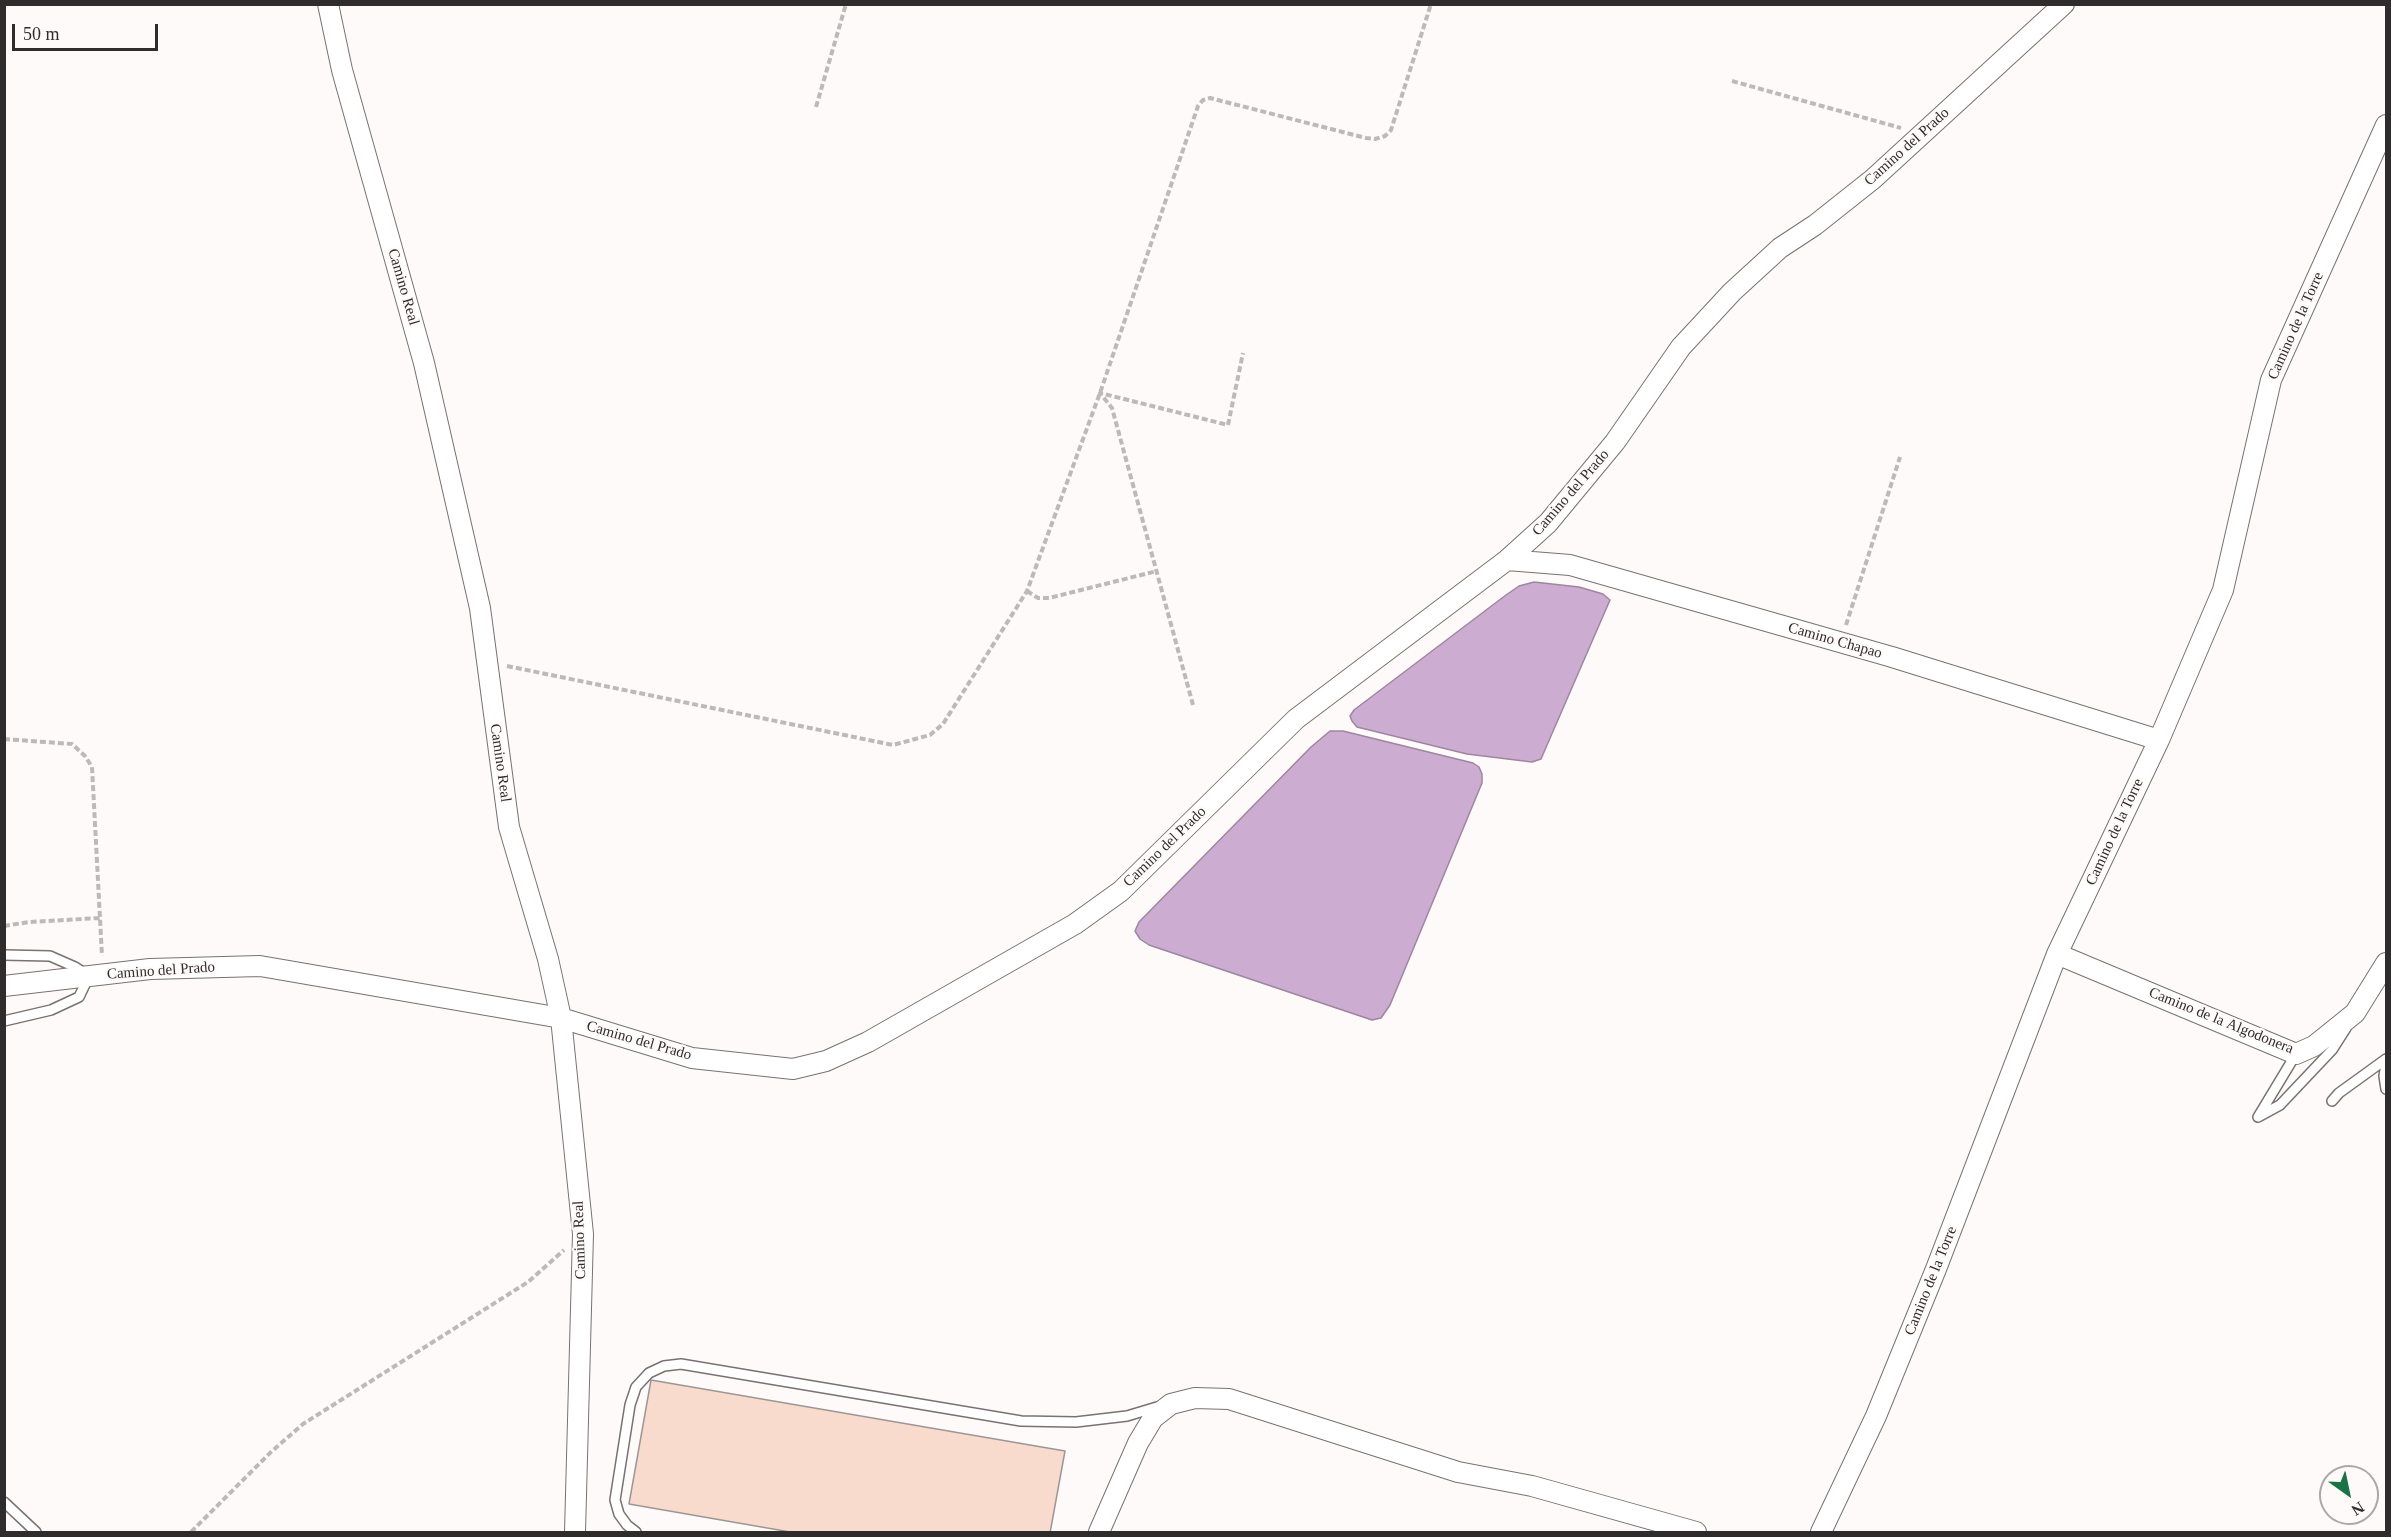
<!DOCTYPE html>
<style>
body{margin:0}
#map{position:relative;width:2391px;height:1537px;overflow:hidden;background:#fffafa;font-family:"Times New Roman",serif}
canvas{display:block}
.frame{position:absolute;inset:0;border:6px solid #2e2c2c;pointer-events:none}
.north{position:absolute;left:2319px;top:1465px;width:60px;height:60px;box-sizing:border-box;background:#fffafa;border:2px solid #aba8a8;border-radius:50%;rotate:147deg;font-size:16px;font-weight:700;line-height:24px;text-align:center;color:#2e2c2c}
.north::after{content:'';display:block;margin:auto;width:21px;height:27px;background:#1a7346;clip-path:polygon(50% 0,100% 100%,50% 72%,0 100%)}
.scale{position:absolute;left:12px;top:24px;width:146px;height:27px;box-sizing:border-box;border:3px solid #2e2c2c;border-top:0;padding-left:8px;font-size:18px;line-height:21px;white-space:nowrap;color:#2e2c2c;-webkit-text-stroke:4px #fffafa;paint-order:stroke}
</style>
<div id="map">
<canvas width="2391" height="1537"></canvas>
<div class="frame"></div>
<div class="north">N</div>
<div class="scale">50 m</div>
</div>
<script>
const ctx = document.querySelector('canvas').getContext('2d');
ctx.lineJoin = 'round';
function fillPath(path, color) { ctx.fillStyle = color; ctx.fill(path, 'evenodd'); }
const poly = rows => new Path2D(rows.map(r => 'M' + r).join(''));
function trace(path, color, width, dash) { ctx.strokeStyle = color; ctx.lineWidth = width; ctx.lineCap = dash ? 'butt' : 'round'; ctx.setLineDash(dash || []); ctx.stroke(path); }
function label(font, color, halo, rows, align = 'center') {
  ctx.font = font + ' "Times New Roman",serif'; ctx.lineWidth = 4.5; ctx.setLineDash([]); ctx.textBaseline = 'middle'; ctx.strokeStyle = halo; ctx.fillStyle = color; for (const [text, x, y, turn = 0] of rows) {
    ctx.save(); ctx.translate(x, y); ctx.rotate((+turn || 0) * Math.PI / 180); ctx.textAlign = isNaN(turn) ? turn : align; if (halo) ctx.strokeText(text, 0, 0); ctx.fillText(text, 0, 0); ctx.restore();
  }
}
const water = poly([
 [1534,582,1579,587,1603,594,1610,600,1541,759,1532,762,1467,754,1357,727,1352,721,1350,716,1354,710,1506,595,1519,586,1534,582],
 [1330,731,1343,731,1473,763,1479,767,1482,774,1482,783,1390,1005,1381,1018,1372,1020,1149,945,1140,939,1135,931,1139,922,1311,747,1330,731]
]);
const building = poly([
 [651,1380,1065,1451,1050,1533,796,1533,629,1504,651,1380]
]);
const path = poly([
 [1732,81,1901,128],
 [816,107,846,4],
 [1027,591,1038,598,1049,598,1157,571],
 [1846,625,1900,457],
 [507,666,893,745,930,735,943,724,1027,591,1100,393,1198,106,1203,100,1210,98,1366,138,1375,139,1385,136,1391,130,1431,4],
 [1193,705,1112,408,1100,393,1228,425,1243,353],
 [4,739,72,744,85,756,92,767,102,956],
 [4,926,29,922,100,918],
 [191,1532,271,1452,303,1424,528,1282,564,1250]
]);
const service = poly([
 [4,955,50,956,75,967,89,976,79,997,51,1010,4,1021],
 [2386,1064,2384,1076,2386,1089],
 [2332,1101,2339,1093,2386,1059],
 [2258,1117,2280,1105,2332,1050,2346,1028],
 [2258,1117,2296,1054],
 [4,1502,36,1532],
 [636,1532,627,1525,619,1514,615,1500,630,1405,636,1387,649,1373,664,1366,681,1364,1021,1421,1076,1422,1127,1416,1157,1407]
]);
const minor = poly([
 [328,4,342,70,424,363,480,608,509,827,548,959,561,1018,583,1234,575,1532],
 [1507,560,1570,565,1892,657,2159,740],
 [2057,954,2296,1054,2314,1046,2355,1013,2386,963],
 [4,986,150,969,260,966,561,1018,692,1058,793,1069,826,1061,868,1042,1075,924,1121,891,1296,719,1507,560,1548,523,1615,442,1681,347,1732,292,1780,248,1815,225,1873,179,2064,4],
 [1099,1532,1138,1443,1153,1418,1171,1404,1195,1398,1229,1399,1458,1472,1532,1486,1696,1532],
 [1821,1532,1876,1416,1936,1269,2057,954,2159,740,2223,590,2271,380,2386,125]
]);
const streetNames = [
 ["Camino del Prado",1907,147,-42],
 ["Camino Real",403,287,74],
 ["Camino de la Torre",2296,326,-66],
 ["Camino del Prado",1571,493,-49],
 ["Camino Chapao",1835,641,16],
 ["Camino Real",500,763,82],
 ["Camino de la Torre",2115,832,-65],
 ["Camino del Prado",1165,847,-44],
 ["Camino del Prado",161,971,-4],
 ["Camino de la Algodonera",2221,1021,22],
 ["Camino del Prado",639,1041,16],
 ["Camino Real",580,1240,-92],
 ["Camino de la Torre",1931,1281,-68]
];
fillPath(water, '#cdacd1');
trace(water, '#9d86a0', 1.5);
fillPath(building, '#f9dbce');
trace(building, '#9c9795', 1.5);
trace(service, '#787272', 12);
trace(minor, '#787272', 22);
trace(path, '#bdb9b9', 4, [6, 3]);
trace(service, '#fff', 9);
trace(minor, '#fff', 20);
label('15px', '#2e2c2c', '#fffafa', streetNames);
</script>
